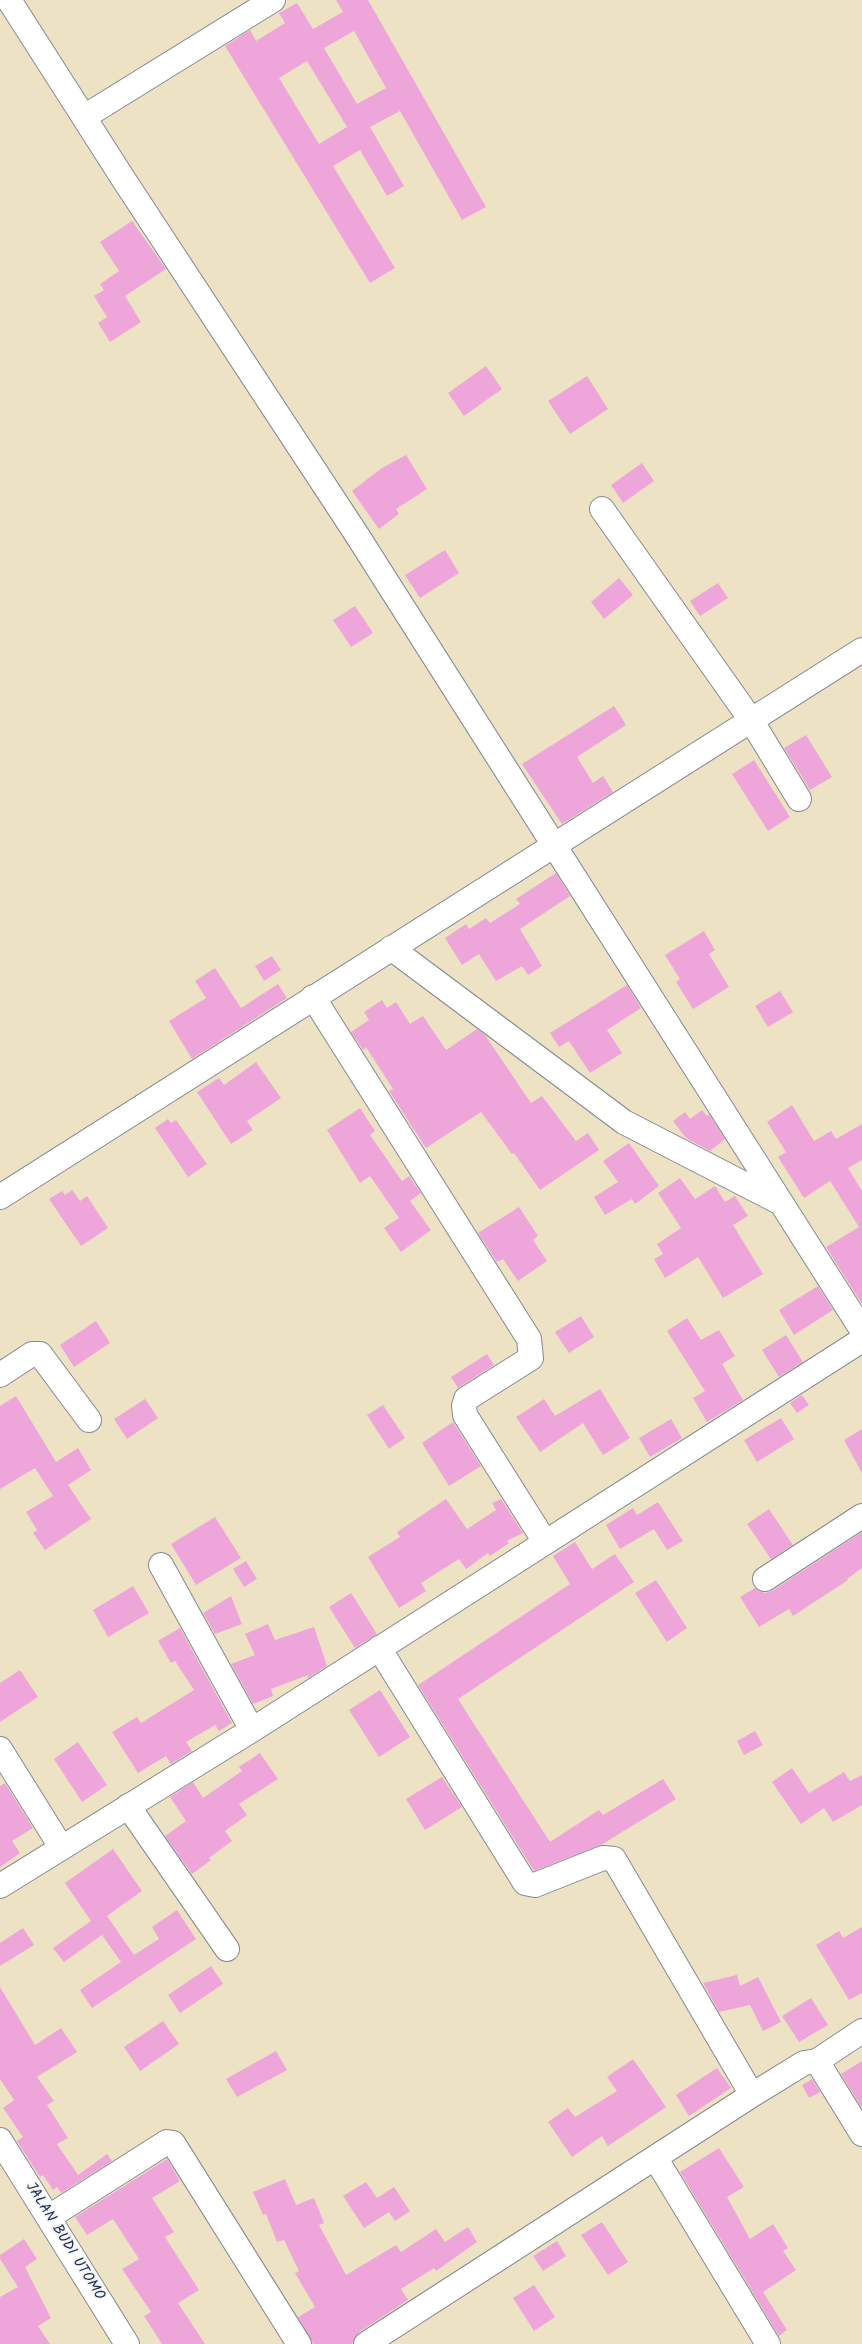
<!DOCTYPE html>
<style>
body{margin:0}
canvas{display:block;background:#eee2c5}
</style>
<canvas width="862" height="2344"></canvas>
<script>
const ctx = document.querySelector('canvas').getContext('2d');
ctx.lineJoin = 'round';
function fillPath(path, color) { ctx.fillStyle = color; ctx.fill(path, 'evenodd'); }
const poly = rows => new Path2D(rows.map(r => 'M' + r).join(''));
function trace(path, color, width, dash) { ctx.strokeStyle = color; ctx.lineWidth = width; ctx.lineCap = dash ? 'butt' : 'round'; ctx.setLineDash(dash || []); ctx.stroke(path); }
function label(font, color, halo, rows, align = 'center') {
  ctx.font = font + ' Kalam,sans-serif'; ctx.lineWidth = 4; ctx.setLineDash([]); ctx.textBaseline = 'middle'; ctx.strokeStyle = halo; ctx.fillStyle = color; for (const [text, x, y, turn = 0] of rows) {
    ctx.save(); ctx.translate(x, y); ctx.rotate((+turn || 0) * Math.PI / 180); ctx.textAlign = isNaN(turn) ? turn : align; if (halo) ctx.strokeText(text, 0, 0); ctx.fillText(text, 0, 0); ctx.restore();
  }
}
const building = poly([
 [336,0,368,0,486,207,462,220,400,111,370,127,404,186,387,196,360,150,333,166,395,268,370,283,225,46,250,30,256,41,285,23,279,13,297,3,313,29,343,12],
 [354,31,386,88,357,104,324,48],
 [307,61,347,127,319,144,279,78],
 [132,221,166,269,125,296,141,322,110,342,98,323,107,317,94,296,104,290,100,284,119,271,100,242],
 [486,366,502,389,464,416,448,393],
 [587,376,608,409,570,434,548,401],
 [406,455,427,489,396,509,399,514,379,529,352,491,382,468],
 [642,463,654,481,623,503,611,485],
 [445,550,459,573,420,598,405,575],
 [619,578,633,595,604,619,591,602],
 [718,583,728,598,700,616,690,601],
 [355,606,373,633,351,647,333,620],
 [614,706,626,725,577,757,593,783,603,776,613,792,562,824,522,764],
 [806,735,832,777,810,790,784,748],
 [754,760,790,817,768,831,732,774],
 [556,873,570,896,520,929,542,966,528,975,522,966,496,981,479,954,462,965,445,938,466,924,469,929,486,918,490,923,520,904,516,899],
 [704,931,715,950,709,954,729,987,693,1009,676,982,680,979,665,955],
 [272,956,281,970,264,981,255,966],
 [215,968,241,1008,278,984,287,998,192,1059,169,1021,206,998,195,981],
 [627,985,641,1008,607,1030,622,1053,590,1073,569,1041,559,1047,550,1033],
 [780,991,793,1012,768,1027,755,1006],
 [382,1000,387,1008,396,1002,410,1024,423,1016,446,1050,477,1029,485,1035,531,1103,542,1096,576,1141,588,1133,599,1150,540,1190,514,1153,512,1154,481,1112,426,1148,389,1091,393,1089,366,1047,363,1050,351,1032,369,1020,364,1012],
 [256,1062,281,1098,247,1121,253,1130,231,1144,197,1092,219,1078,224,1085],
 [792,1105,814,1141,831,1131,836,1139,862,1124,862,1160,848,1168,862,1191,862,1304,826,1247,859,1227,830,1181,804,1198,778,1157,786,1152,767,1122],
 [360,1108,375,1131,370,1135,402,1181,409,1176,421,1193,410,1201,431,1230,401,1252,384,1228,399,1218,370,1176,360,1183,327,1130],
 [702,1110,707,1116,709,1114,725,1139,710,1151,686,1138,673,1121,685,1112,690,1119],
 [168,1119,171,1123,176,1120,207,1164,188,1177,155,1128],
 [629,1143,659,1186,635,1204,632,1199,605,1215,594,1197,618,1182,603,1161],
 [680,1178,695,1199,715,1186,725,1202,735,1196,748,1216,733,1225,763,1274,723,1298,698,1257,665,1278,654,1259,663,1254,657,1244,681,1228,658,1193],
 [72,1190,80,1201,87,1196,108,1228,81,1246,49,1199,62,1191,65,1195],
 [519,1207,538,1236,533,1240,547,1261,518,1281,503,1259,497,1262,478,1233],
 [818,1286,833,1310,794,1335,779,1310],
 [581,1316,594,1337,569,1353,555,1332],
 [687,1318,701,1340,719,1330,735,1356,722,1364,743,1400,707,1422,693,1398,705,1391,667,1331],
 [96,1321,110,1343,74,1367,60,1345],
 [786,1335,803,1362,779,1377,762,1350],
 [487,1354,494,1365,458,1388,451,1377],
 [600,1389,630,1438,603,1455,583,1423,540,1452,516,1417,544,1399,555,1416],
 [802,1395,809,1405,797,1413,790,1403],
 [16,1396,56,1462,78,1448,91,1470,68,1485,91,1519,45,1550,33,1533,37,1530,26,1512,53,1496,35,1468,0,1489,0,1406],
 [145,1399,158,1418,127,1439,114,1419],
 [383,1405,405,1438,389,1449,367,1415],
 [781,1418,794,1439,757,1462,744,1440],
 [671,1419,682,1438,650,1457,639,1438],
 [453,1422,481,1466,449,1486,422,1443],
 [862,1429,862,1473,844,1440],
 [446,1499,467,1529,496,1510,492,1503,501,1499,523,1533,507,1541,509,1543,490,1556,488,1553,466,1569,459,1559,421,1583,426,1591,399,1608,368,1557,400,1537,397,1532],
 [658,1502,683,1541,667,1550,654,1529,620,1549,606,1525,633,1508,637,1515],
 [769,1509,793,1545,771,1559,747,1524],
 [215,1517,241,1558,196,1585,171,1544],
 [862,1532,862,1568,847,1579,848,1580,793,1616,789,1609,759,1627,740,1597,755,1588,765,1593,772,1591],
 [575,1542,592,1569,615,1554,634,1582,458,1699,550,1842,599,1810,603,1815,663,1779,676,1799,601,1845,534,1871,418,1685,570,1584,553,1556],
 [246,1561,257,1579,244,1587,233,1569],
 [656,1580,687,1628,667,1642,635,1593],
 [133,1586,149,1613,108,1637,93,1610],
 [351,1593,377,1634,355,1648,329,1607],
 [231,1596,242,1624,215,1634,203,1613],
 [268,1624,275,1640,314,1627,327,1666,308,1678,308,1675,271,1689,273,1696,253,1704,231,1664,255,1655,245,1634],
 [180,1628,232,1723,219,1731,215,1725,186,1742,192,1751,171,1764,166,1756,138,1773,112,1732,137,1717,141,1723,194,1690,175,1661,171,1663,158,1641],
 [20,1670,38,1697,0,1722,0,1683],
 [380,1690,410,1737,379,1757,349,1710],
 [755,1731,763,1745,744,1755,737,1741],
 [78,1742,107,1785,82,1802,54,1759],
 [260,1753,278,1779,239,1804,247,1815,225,1831,232,1841,209,1858,211,1860,192,1874,165,1836,186,1821,170,1797,193,1782,203,1798,242,1771,239,1767],
 [792,1768,809,1793,844,1772,850,1781,862,1775,862,1805,833,1822,824,1808,801,1824,772,1782],
 [442,1777,462,1807,425,1830,406,1799],
 [5,1783,33,1828,12,1841,20,1853,0,1867,0,1786],
 [113,1849,142,1891,107,1916,134,1955,159,1939,152,1927,177,1910,196,1939,92,2008,80,1990,121,1962,102,1935,64,1962,53,1948,91,1921,65,1883],
 [862,1927,862,1993,849,2000,816,1945,839,1931,843,1938],
 [23,1928,34,1945,0,1966,0,1943],
 [211,1966,223,1984,180,2013,168,1995],
 [737,1975,740,1986,758,1977,781,2022,763,2031,750,2005,719,2012,703,1983],
 [0,1987,35,2045,61,2028,77,2052,37,2077,54,2101,47,2105,68,2138,57,2144,78,2175,107,2154,112,2161,61,2193,57,2187,53,2190,43,2175,40,2177,17,2141,23,2137,3,2108,14,2100,0,2079],
 [811,1998,828,2025,799,2042,782,2016],
 [163,2021,179,2044,140,2071,124,2047],
 [276,2051,287,2070,237,2097,226,2079],
 [633,2059,666,2107,608,2146,602,2136,572,2157,548,2122,568,2108,575,2117,617,2091,607,2077],
 [862,2061,862,2108,841,2074],
 [717,2068,731,2088,689,2116,676,2095],
 [812,2079,820,2092,809,2098,802,2085],
 [719,2148,744,2187,727,2197,750,2239,773,2224,788,2248,783,2251,796,2270,763,2292,787,2330,779,2336,680,2172],
 [167,2159,180,2181,152,2198,174,2232,165,2237,199,2290,178,2303,205,2344,162,2344,144,2316,151,2312,122,2269,139,2259,113,2219,87,2235,75,2217],
 [285,2179,296,2205,314,2198,324,2223,319,2225,346,2275,396,2245,401,2252,436,2229,445,2242,468,2227,477,2242,436,2271,434,2268,401,2289,408,2300,359,2332,352,2344,313,2344,298,2317,315,2307,295,2273,299,2271,284,2240,277,2242,266,2214,263,2215,253,2192],
 [366,2182,377,2198,394,2187,410,2211,395,2221,389,2212,364,2228,343,2196],
 [602,2222,628,2262,608,2275,581,2235],
 [24,2239,37,2259,25,2267,51,2318,38,2326,50,2344,0,2344,0,2297,18,2287,0,2259,0,2255],
 [557,2241,566,2256,543,2271,533,2256],
 [534,2285,555,2317,534,2331,513,2298]
]);
const minor = poly([
 [9,0,124,180,357,535,862,1330],
 [84,117,273,0],
 [602,509,751,720,799,799],
 [391,948,624,1122,781,1203],
 [313,997,529,1339,531,1358,466,1399,464,1406,465,1415,545,1542],
 [0,1197,862,650],
 [0,1375,32,1354,40,1354,89,1420],
 [161,1565,252,1730],
 [765,1579,862,1516],
 [379,1648,525,1883,535,1885,603,1858,614,1859,752,2095],
 [0,1749,61,1847],
 [128,1806,227,1949],
 [0,1886,252,1730,862,1340],
 [817,2061,862,2134],
 [0,2140,127,2344],
 [656,2159,768,2344],
 [49,2217,167,2142,173,2143,299,2344],
 [366,2344,752,2095,804,2063,817,2061,862,2031]
]);
const streetNames = [
 ["JALAN BUDI UTOMO",64,2242,58]
];
fillPath(building, '#eea6da');
trace(minor, '#848892', 26);
trace(minor, '#fff', 24);
label('15px', '#1b2f5e', '#f6f6f2', streetNames);
</script>
